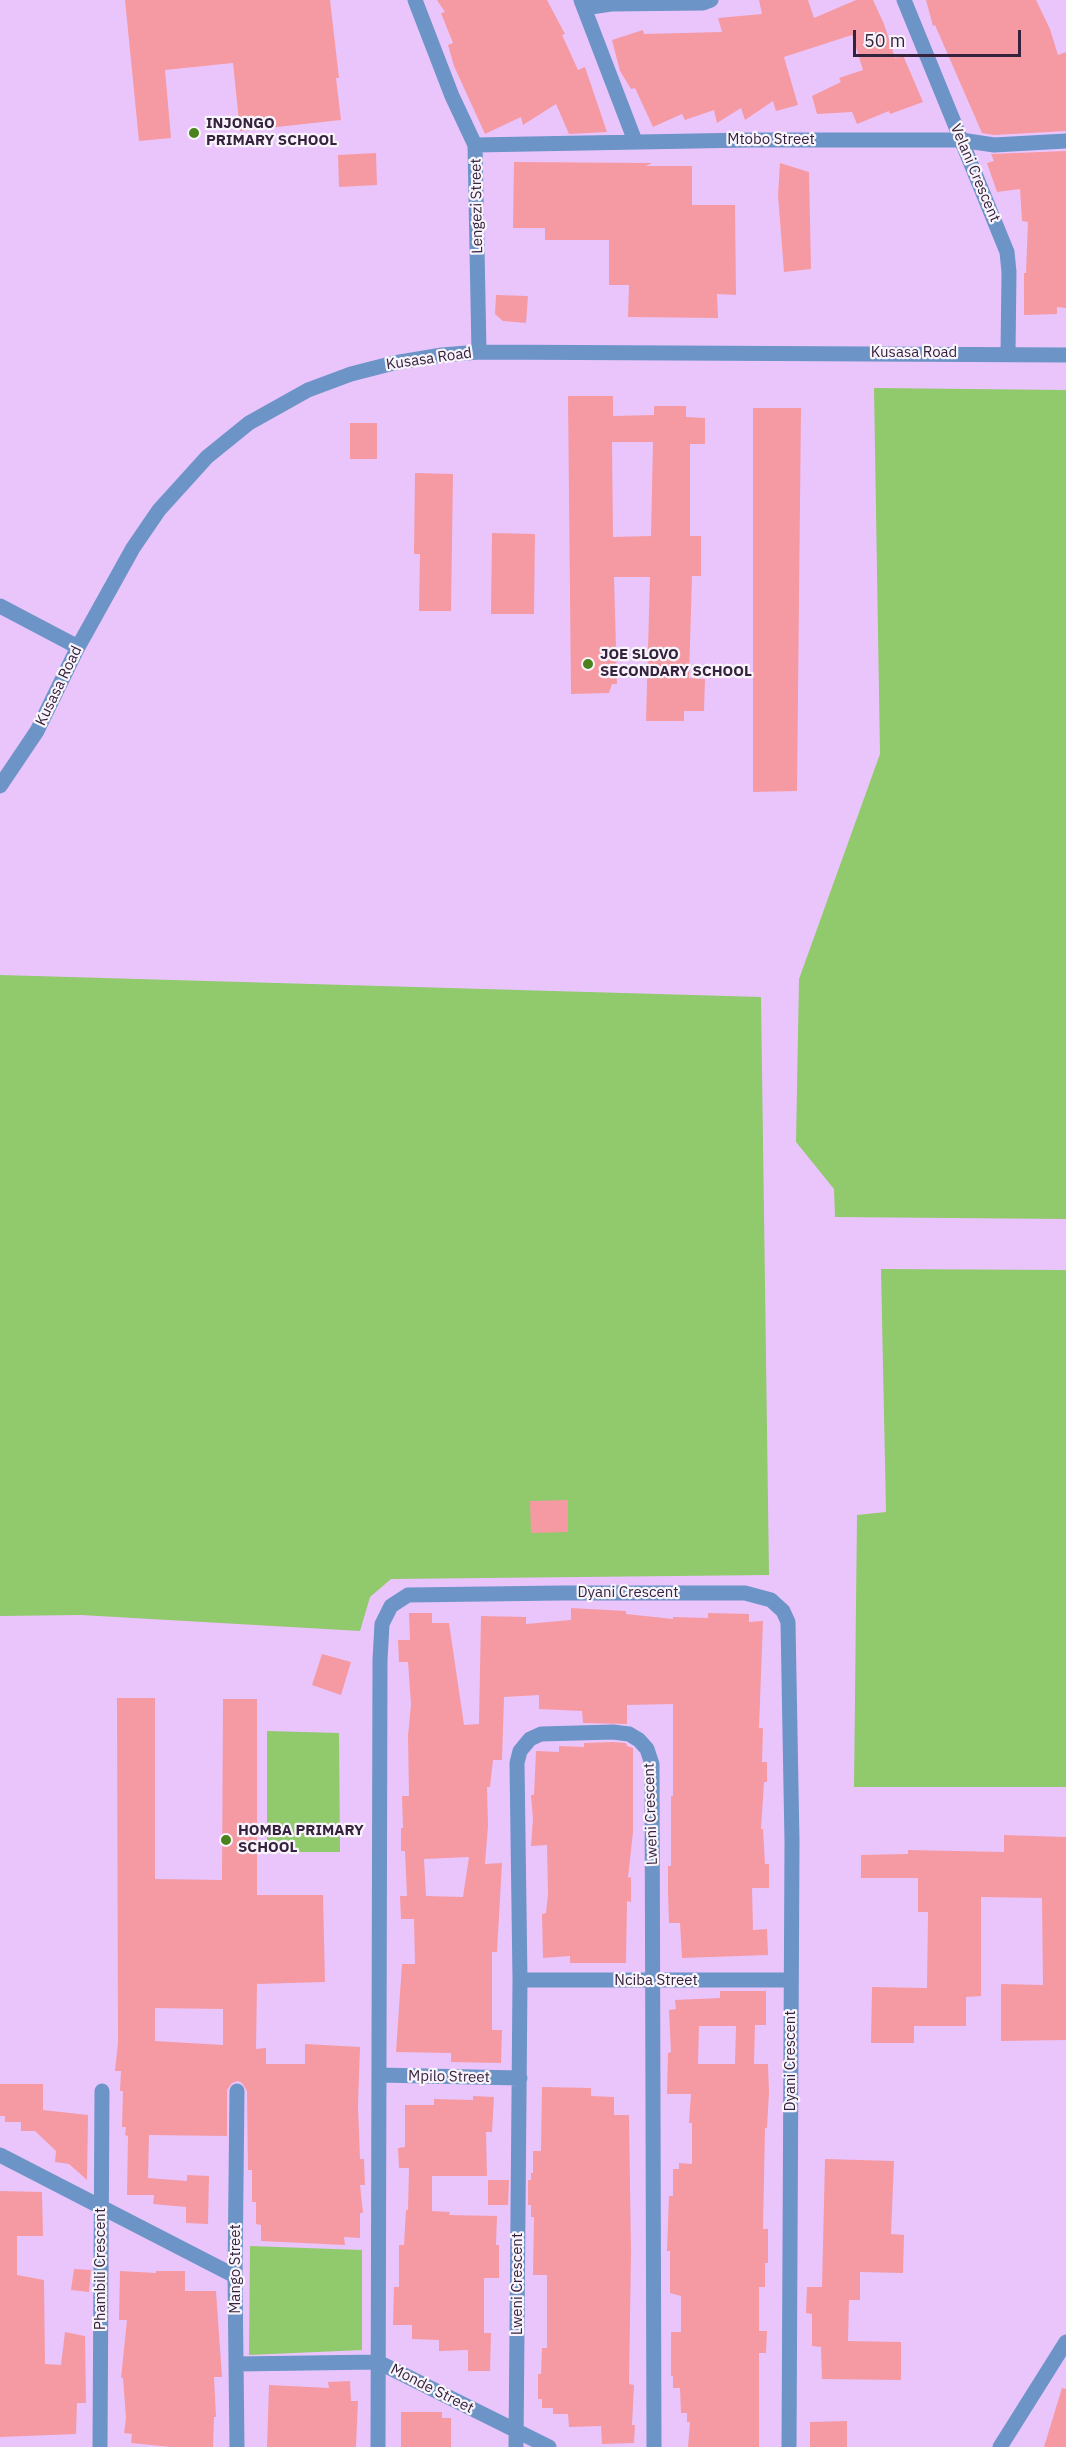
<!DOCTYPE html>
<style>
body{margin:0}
#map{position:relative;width:1066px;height:2447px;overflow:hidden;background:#eac5fc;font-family:"IBM Plex Sans",sans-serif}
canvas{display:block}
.scale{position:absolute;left:853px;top:30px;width:168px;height:27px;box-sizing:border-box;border:3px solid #35233d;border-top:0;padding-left:8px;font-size:18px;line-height:21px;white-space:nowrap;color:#35233d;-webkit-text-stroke:4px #f9f4fb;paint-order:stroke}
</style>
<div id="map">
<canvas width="1066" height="2447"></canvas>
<div class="scale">50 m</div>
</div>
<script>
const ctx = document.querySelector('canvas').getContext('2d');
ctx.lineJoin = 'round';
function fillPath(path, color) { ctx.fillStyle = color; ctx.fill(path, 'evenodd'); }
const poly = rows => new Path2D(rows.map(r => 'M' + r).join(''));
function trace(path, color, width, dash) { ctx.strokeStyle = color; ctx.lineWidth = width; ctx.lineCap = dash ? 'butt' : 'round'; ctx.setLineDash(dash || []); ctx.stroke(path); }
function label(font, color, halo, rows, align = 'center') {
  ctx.font = font + ' "IBM Plex Sans",sans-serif'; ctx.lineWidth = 4.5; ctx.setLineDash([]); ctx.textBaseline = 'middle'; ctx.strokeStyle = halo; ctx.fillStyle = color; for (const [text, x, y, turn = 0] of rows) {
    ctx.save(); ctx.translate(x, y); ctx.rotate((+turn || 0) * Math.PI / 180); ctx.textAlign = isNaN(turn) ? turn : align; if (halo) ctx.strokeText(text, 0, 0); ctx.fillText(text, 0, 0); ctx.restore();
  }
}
const green = poly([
 [874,388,1066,390,1066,1219,835,1217,834,1189,796,1142,799,979,880,754],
 [0,975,761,997,769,1575,391,1579,370,1597,360,1631,81,1615,0,1616],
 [881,1269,1066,1270,1066,1787,854,1787,857,1515,886,1512],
 [267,1731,339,1733,340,1852,267,1852],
 [250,2246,362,2250,362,2350,249,2355]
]);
const building = poly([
 [125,0,330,0,339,78,336,78,341,120,240,131,233,63,165,70,171,138,139,141],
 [437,0,547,0,565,34,562,35,578,70,585,67,607,132,569,134,556,104,523,125,521,117,485,134,454,66,448,45,453,43,441,13,445,12],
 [759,0,808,0,814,18,856,0,873,0,884,24,895,58,903,55,923,102,890,114,889,111,857,124,852,112,817,114,812,96,841,82,839,78,863,70,852,35,784,57,798,105,776,111,773,101,745,120,741,108,717,123,714,110,685,120,682,114,653,127,635,88,631,89,620,71,612,40,643,30,644,34,722,32,718,18,762,14],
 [926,0,1036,0,1050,29,1058,55,1066,52,1066,131,994,135,982,133,935,25,933,26],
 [1066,151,1066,308,1057,307,1057,314,1024,315,1024,273,1026,273,1028,222,1022,221,1020,189,997,192,987,163,994,161,991,154],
 [376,153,377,185,339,187,338,155],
 [514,162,652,163,646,166,692,166,692,205,735,205,736,295,717,294,718,318,628,317,629,285,609,285,609,240,545,240,545,228,513,228],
 [780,163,809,172,811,269,784,272,778,195],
 [496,295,528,296,526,323,503,321,495,314],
 [568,396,613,396,613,416,654,415,654,406,686,406,686,417,705,418,705,444,690,444,690,536,701,536,701,576,692,576,689,678,705,679,704,711,684,711,684,721,646,721,650,577,614,577,617,684,612,684,609,693,571,694],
 [612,442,653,442,651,536,613,537],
 [753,408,801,408,797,791,753,792],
 [350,423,377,423,377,459,350,459],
 [415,473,453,474,451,611,419,611,420,554,414,554],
 [492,533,535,534,534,614,491,614],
 [568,1500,568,1532,531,1533,530,1501],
 [571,1608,626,1611,626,1614,673,1619,673,1617,708,1618,708,1613,749,1614,749,1622,763,1621,759,1728,763,1728,762,1762,767,1762,767,1782,764,1782,761,1829,763,1829,765,1864,769,1864,769,1888,752,1888,753,1930,767,1929,768,1955,682,1958,680,1923,669,1923,668,1891,668,1866,671,1866,671,1796,673,1796,673,1704,627,1705,627,1724,583,1723,582,1711,539,1709,539,1695,504,1697,502,1760,493,1760,490,1787,487,1787,488,1826,485,1864,502,1863,497,1952,492,1952,492,2030,502,2030,501,2063,451,2062,451,2053,396,2052,402,1964,415,1964,414,1919,401,1919,400,1896,407,1896,405,1851,401,1851,401,1828,403,1828,402,1796,409,1796,408,1736,411,1704,408,1662,399,1662,398,1640,410,1640,409,1613,432,1613,432,1623,449,1623,464,1725,479,1724,481,1616,526,1617,526,1624,571,1620],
 [469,1857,463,1897,426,1896,424,1859],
 [322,1654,351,1662,341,1695,312,1685],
 [117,1698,155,1698,155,1879,222,1880,223,1699,257,1699,257,1895,323,1895,325,1982,257,1984,256,2049,266,2048,266,2064,305,2064,305,2044,360,2047,358,2106,360,2159,364,2159,365,2185,360,2185,363,2213,360,2213,360,2238,344,2237,345,2245,261,2241,261,2225,256,2224,256,2202,252,2202,252,2170,248,2170,247,2091,242,2083,238,2081,232,2083,227,2090,227,2136,149,2135,148,2178,187,2181,187,2175,209,2176,208,2224,186,2223,186,2207,153,2204,154,2195,127,2195,128,2136,125,2135,126,2127,122,2127,123,2091,120,2091,121,2071,115,2071,118,2043],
 [155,2008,223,2009,223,2045,155,2041],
 [613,1742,626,1743,627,1746,633,1748,633,1832,628,1878,631,1877,631,1902,627,1901,626,1963,570,1963,570,1956,543,1958,542,1914,546,1913,548,1894,547,1845,531,1846,533,1819,531,1795,534,1795,536,1751,559,1752,559,1746,584,1747,584,1743],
 [1004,1835,1066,1837,1066,2040,1001,2041,1001,1984,1043,1985,1042,1898,981,1897,981,1996,966,1997,966,2026,914,2026,914,2043,871,2043,872,1987,927,1988,928,1912,918,1912,918,1878,861,1878,861,1855,908,1854,908,1850,1004,1852],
 [720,1991,766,1991,766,2025,755,2025,754,2064,768,2064,769,2093,767,2128,765,2128,763,2229,768,2229,768,2263,765,2263,765,2287,759,2287,759,2331,767,2331,766,2353,759,2353,759,2447,688,2447,690,2422,687,2422,687,2413,681,2413,680,2388,673,2388,673,2376,671,2376,671,2332,681,2332,681,2296,670,2293,670,2251,667,2251,669,2196,673,2196,673,2169,679,2169,679,2163,692,2164,692,2123,689,2123,691,2094,667,2094,668,2053,671,2052,669,2010,676,2009,675,2000,720,1998],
 [699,2026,736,2026,735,2064,698,2064],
 [0,2084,43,2084,43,2110,88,2115,87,2180,69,2164,55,2162,56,2151,35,2131,21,2131,21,2122,5,2122,5,2116,0,2116],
 [542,2087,591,2088,591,2096,614,2097,614,2115,629,2115,631,2252,629,2384,634,2385,632,2425,635,2425,634,2443,602,2444,601,2426,569,2427,568,2414,553,2414,553,2408,542,2408,542,2399,538,2399,538,2374,541,2374,542,2348,547,2348,547,2275,533,2275,534,2217,531,2217,531,2205,528,2205,528,2180,531,2180,531,2173,533,2173,533,2151,541,2151],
 [473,2096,494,2097,492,2132,486,2132,487,2176,432,2176,432,2211,450,2212,449,2215,497,2216,496,2245,499,2245,499,2278,484,2278,484,2333,491,2333,490,2371,468,2371,468,2350,439,2351,439,2340,412,2339,412,2325,393,2325,394,2287,399,2287,399,2245,404,2245,406,2210,408,2210,409,2168,399,2168,398,2148,405,2147,405,2105,434,2105,434,2099,473,2100],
 [825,2159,894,2161,891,2234,904,2235,903,2273,860,2272,860,2300,849,2300,848,2341,901,2342,901,2380,822,2379,821,2347,812,2346,812,2314,806,2313,807,2287,822,2287],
 [488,2180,509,2180,508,2205,488,2205],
 [0,2191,42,2192,43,2236,17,2236,17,2275,44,2280,45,2364,61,2365,65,2332,85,2336,86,2403,77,2403,76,2434,0,2437],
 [74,2269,91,2270,89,2292,71,2290],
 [120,2271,156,2273,156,2271,185,2271,185,2291,216,2291,222,2377,214,2377,216,2417,214,2417,213,2447,171,2447,131,2443,132,2434,124,2433,126,2418,123,2378,121,2378,127,2320,119,2320],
 [350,2381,351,2401,358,2401,356,2447,267,2447,269,2385,329,2388,328,2382],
 [1062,2388,1066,2389,1066,2447,1044,2447],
 [401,2412,442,2412,442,2418,451,2418,451,2447,401,2447],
 [847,2421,847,2447,810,2447,810,2422]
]);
const minor = poly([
 [415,0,452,96,475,145,479,352],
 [581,0,635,141],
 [904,0,1007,252,1009,272,1008,354],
 [584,8,611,4,703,3,711,0],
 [475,145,749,140,961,140,994,145,1066,141],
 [0,606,78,647],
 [0,786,37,731,78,647,133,548,159,510,207,457,249,423,308,390,351,374,394,363,442,355,479,352,1066,355],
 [520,1980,791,1980],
 [379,2075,520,2078],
 [0,2155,235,2276],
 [237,2364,378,2362,549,2447],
 [100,2447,102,2091],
 [237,2447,235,2276,237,2091],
 [378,2447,380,1660,382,1624,391,1606,408,1595,561,1593,745,1593,771,1600,783,1611,788,1622,792,1842,789,2447],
 [516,2447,520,1980,517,1763,520,1751,530,1739,541,1734,613,1732,629,1734,639,1740,647,1749,652,1764,654,2447]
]);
const tertiary = poly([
 [1000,2447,1066,2342]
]);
const markers = [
 [194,133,6,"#4a821b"],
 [588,664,6,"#4a821b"],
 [226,1840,6,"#4a821b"]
];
const poiNames = [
 ["INJONGO",206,124],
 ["PRIMARY SCHOOL",206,141],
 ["JOE SLOVO",600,655],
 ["SECONDARY SCHOOL",600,672],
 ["HOMBA PRIMARY",238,1831],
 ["SCHOOL",238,1848]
];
const streetNames = [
 ["Mtobo Street",771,140],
 ["Velani Crescent",975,173,67],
 ["Lengezi Street",477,206,-91],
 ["Kusasa Road",914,353],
 ["Kusasa Road",429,359,-8],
 ["Kusasa Road",59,686,-64],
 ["Dyani Crescent",628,1593],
 ["Lweni Crescent",651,1814,-92],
 ["Nciba Street",656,1981],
 ["Dyani Crescent",791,2061,-90],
 ["Mpilo Street",449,2077,1],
 ["Phambili Crescent",101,2269,-90],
 ["Mango Street",236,2269,-90],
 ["Lweni Crescent",518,2284,-90],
 ["Monde Street",432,2389,27]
];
fillPath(green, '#91c96d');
fillPath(building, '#f59aa2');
trace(minor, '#6c94c7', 15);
trace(tertiary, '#6c94c7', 15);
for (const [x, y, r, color] of markers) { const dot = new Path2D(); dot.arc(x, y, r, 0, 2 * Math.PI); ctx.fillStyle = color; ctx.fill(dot); trace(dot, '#f9f4fb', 2); }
label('bold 15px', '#35233d', '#f9f4fb', poiNames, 'left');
label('15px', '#35233d', '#f9f4fb', streetNames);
</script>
